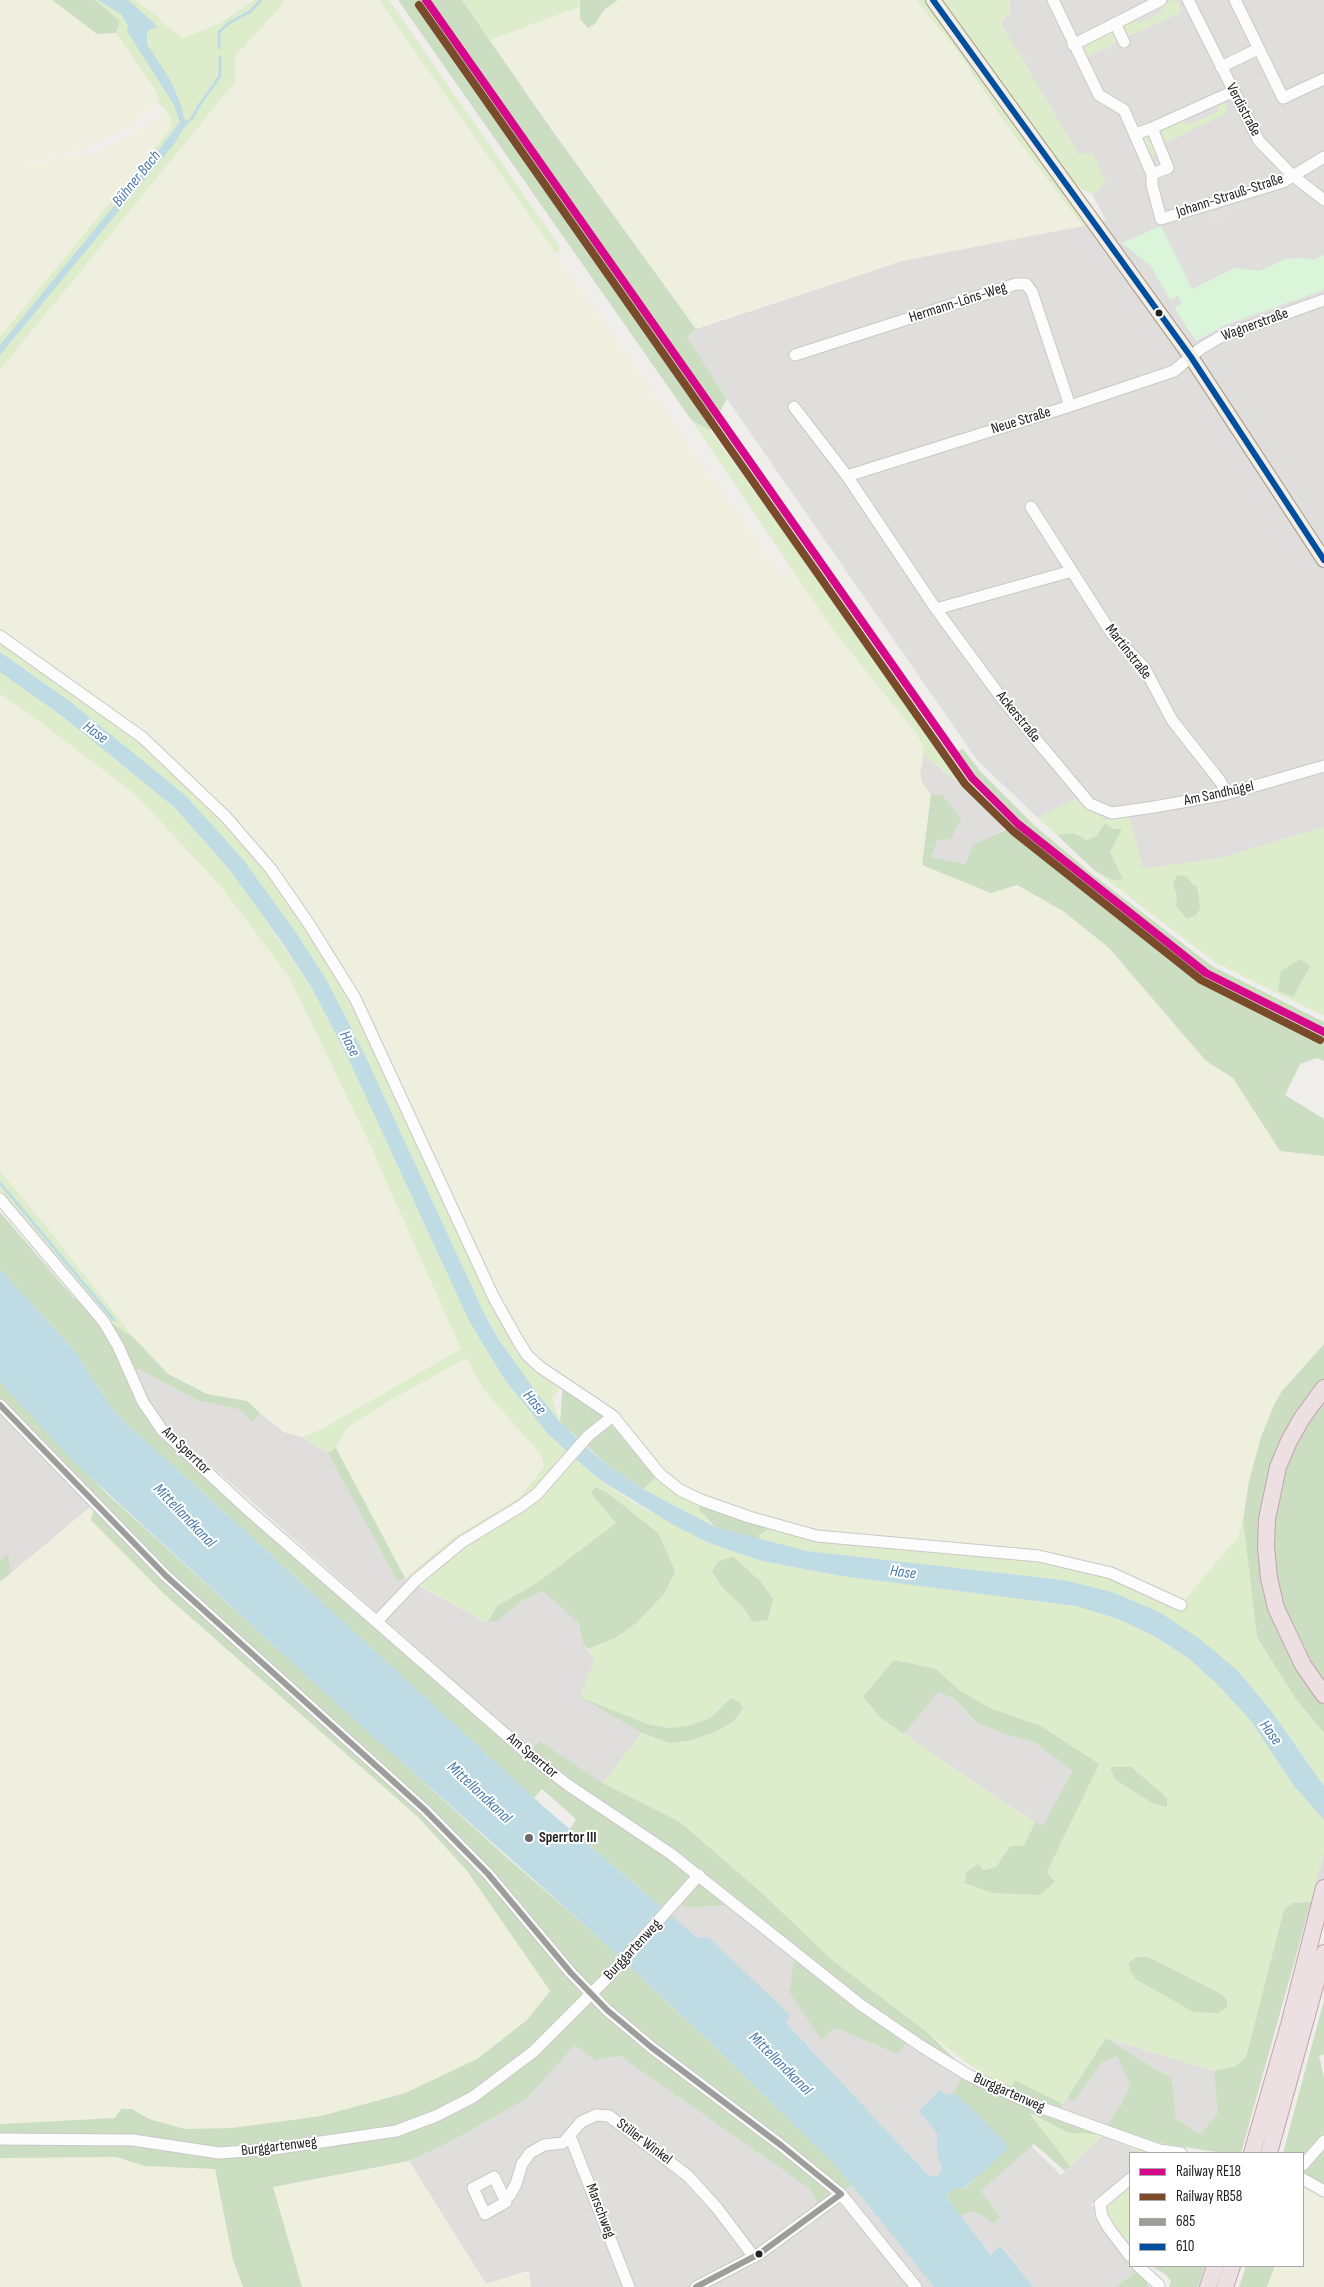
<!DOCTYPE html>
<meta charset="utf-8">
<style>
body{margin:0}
#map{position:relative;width:1324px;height:2287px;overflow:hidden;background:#f0eeeb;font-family:"Sofia Sans Condensed",sans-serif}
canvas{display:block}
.legend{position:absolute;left:1129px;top:2152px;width:175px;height:115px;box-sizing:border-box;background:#fff;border:1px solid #a7a7a7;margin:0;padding:6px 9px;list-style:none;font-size:15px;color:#222}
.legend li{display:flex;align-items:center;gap:10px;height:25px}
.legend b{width:25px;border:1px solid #a7a7a7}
</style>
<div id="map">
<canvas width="1324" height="2287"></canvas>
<ul class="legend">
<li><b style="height:6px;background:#d7098b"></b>Railway RE18</li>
<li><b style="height:6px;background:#7a4b2a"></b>Railway RB58</li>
<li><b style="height:6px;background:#9d9d9c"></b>685</li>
<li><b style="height:6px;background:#004f9f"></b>610</li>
</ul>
</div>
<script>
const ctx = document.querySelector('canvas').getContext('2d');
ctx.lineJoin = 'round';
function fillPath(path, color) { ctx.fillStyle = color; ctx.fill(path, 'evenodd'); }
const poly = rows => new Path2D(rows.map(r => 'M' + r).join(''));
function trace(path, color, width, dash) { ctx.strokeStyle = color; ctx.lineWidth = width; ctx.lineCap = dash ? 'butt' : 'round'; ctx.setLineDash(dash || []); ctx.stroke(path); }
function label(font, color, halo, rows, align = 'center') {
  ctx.font = font + ' "Sofia Sans Condensed",sans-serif'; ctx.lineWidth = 4; ctx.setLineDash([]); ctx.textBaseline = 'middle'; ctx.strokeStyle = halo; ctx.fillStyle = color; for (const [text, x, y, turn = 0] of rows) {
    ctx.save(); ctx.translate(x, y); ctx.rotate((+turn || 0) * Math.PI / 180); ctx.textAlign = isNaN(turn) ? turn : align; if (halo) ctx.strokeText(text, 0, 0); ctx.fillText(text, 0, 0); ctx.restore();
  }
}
const residential = poly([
 [1009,0,1324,0,1324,827,1221,858,1143,869,1129,815,1105,820,1075,799,1038,818,977,760,727,399,687,337,696,329,902,261,1106,220,1092,194,1099,190,1000,22,1011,12],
 [923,755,995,811,1004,829,986,841,973,845,965,864,931,857,938,840,942,796,931,794,923,785,919,773],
 [139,1369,199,1401,239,1409,253,1421,260,1413,284,1432,302,1437,328,1453,397,1581,405,1578,487,1623,498,1621,522,1601,543,1591,579,1624,583,1645,595,1659,581,1697,642,1733,603,1783,540,1741,529,1748,169,1428,147,1402,133,1370],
 [0,1405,95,1503,11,1573,8,1555,0,1560],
 [937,1692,953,1699,976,1722,1002,1733,1035,1743,1072,1771,1043,1827,1000,1800,904,1734],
 [674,1900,687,1908,728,1905,794,1959,789,1992,821,2040,835,2028,898,2054,907,2042,962,2077,953,2093,948,2095,937,2133,937,2155,942,2168,938,2176,929,2176,785,2022,790,2015,665,1910],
 [1106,2038,1214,2071,1219,2113,1200,2134,1176,2119,1172,2078,1157,2070],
 [575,2044,595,2059,620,2056,810,2189,820,2209,852,2185,935,2287,531,2287,528,2271,486,2284,409,2161,450,2142,526,2099],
 [1117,2055,1130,2085,1121,2104,1106,2126,1058,2112,1067,2098,1074,2100,1101,2063],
 [1103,2135,1142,2153,1130,2153,1130,2175,1091,2205,1098,2210,1130,2256,1130,2266,1138,2266,1140,2269,1116,2287,1033,2287,1002,2246,992,2255,960,2216,970,2211,982,2215,994,2224,1000,2217,981,2191,1031,2146,1061,2175]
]);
const farmland = poly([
 [0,0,52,0,97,34,116,33,156,91,158,102,131,126,78,150,22,166,80,153,81,158,97,153,130,136,165,111,171,117,171,128,0,337],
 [135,0,254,0,219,24,183,38,160,21,159,17],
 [285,0,379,0,783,578,792,570,834,631,916,733,923,746,923,760,920,773,923,785,931,794,922,865,991,893,1016,885,1063,911,1109,948,1206,1061,1233,1078,1280,1151,1324,1156,1324,1344,1282,1391,1274,1405,1261,1437,1249,1481,1243,1520,1238,1537,1181,1605,817,1536,680,1490,527,1355,380,1051,387,1046,312,922,0,633,0,370,235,82,235,56,278,10],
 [618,0,916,0,956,49,1002,119,1083,226,902,261,696,329,490,40,579,7,580,19,595,24,603,10],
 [0,694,35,718,136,795,222,888,289,978,366,1136,461,1349,320,1430,302,1437,284,1432,247,1401,207,1394,168,1374,134,1338,0,1171],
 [466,1358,484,1390,542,1456,544,1467,519,1498,454,1537,405,1578,336,1448,348,1427,390,1400],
 [95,1503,164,1594,419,1818,468,1872,511,1934,550,1991,527,2020,477,2059,405,2093,321,2116,232,2128,186,2129,149,2119,132,2109,115,2118,0,2124,0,1583],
 [116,2157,145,2166,215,2169,233,2260,243,2287,0,2287,0,2158],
 [409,2161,486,2284,529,2271,531,2287,302,2287,273,2187],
 [1304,2184,1324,2196,1324,2287,1267,2287,1275,2266,1303,2266]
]);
const grass = poly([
 [95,0,135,0,159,17,160,21,183,38,219,24,254,0,285,0,278,10,235,56,235,82,0,370,0,337,171,128,171,117,158,102,156,91,116,33,120,21],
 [379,0,389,0,560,247,559,252,555,252],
 [462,0,580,0,579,7,490,40],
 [916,0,926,0,938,14,1089,225,1083,226,1002,119,956,49],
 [942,0,1009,0,1011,12,1000,22,1078,153,1093,154,1105,182,1099,190,1092,194,1077,187],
 [1170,0,1178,1,1182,12,1127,37,1122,25,1135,16,1139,23,1163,11,1160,4],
 [1108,30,1113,31,1117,39,1115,44,1087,57,1083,53,1080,45],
 [1223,100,1228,113,1164,143,1161,141,1158,132,1162,128,1183,118,1186,124,1191,124,1218,111,1215,103],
 [1147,135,1157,155,1155,157,1152,156,1143,138],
 [692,421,710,430,941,748,995,811,923,755,923,746,916,733,834,631],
 [0,640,138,739,224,821,268,872,306,926,377,1050,494,1304,530,1367,560,1389,552,1398,560,1422,518,1370,485,1315,363,1051,326,979,295,931,242,858,185,795,72,703,0,652],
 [0,672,62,716,174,807,229,869,255,905,312,988,348,1058,470,1323,505,1380,548,1434,568,1453,527,1500,412,1582,405,1578,454,1537,519,1498,544,1467,542,1456,484,1390,466,1358,390,1400,348,1427,336,1448,328,1453,302,1437,320,1430,461,1349,366,1136,289,977,222,888,136,795,35,718,0,694],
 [1075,799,1105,820,1129,815,1143,869,1221,858,1324,827,1324,1016,1216,963,1094,870,1112,880,1110,852,1122,829,1087,840,1074,833,1057,835,1038,818],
 [0,1171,45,1225,134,1338,105,1319,98,1306,0,1190],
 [574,1458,599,1479,634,1503,709,1543,762,1561,841,1576,1076,1606,1118,1619,1154,1636,1188,1658,1218,1685,1251,1721,1294,1786,1324,1820,1324,1853,1311,1902,1293,1903,1284,1909,1246,2057,1236,2066,1214,2071,1106,2038,1063,2104,1015,2080,1009,2090,971,2066,831,1959,763,1894,680,1822,603,1783,642,1733,670,1743,717,1731,734,1721,743,1709,720,1707,710,1718,692,1725,670,1728,647,1724,580,1697,595,1659,588,1649,615,1638,627,1510,609,1494,616,1523,537,1583,497,1606,487,1623,419,1585,464,1547,535,1504],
 [742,1606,768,1620,753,1622],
 [936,1669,959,1690,990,1708,1041,1726,1098,1764,1047,1872,1055,1882,1040,1895,964,1883,966,1872,978,1864,984,1870,996,1867,1010,1846,1024,1846,1035,1822,1000,1800,881,1718,863,1697],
 [660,1474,701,1500,703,1516,715,1527,643,1489],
 [1243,1520,1257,1637,1295,1698,1324,1733,1324,1786,1269,1708,1238,1671,1063,1580,807,1551,759,1539,765,1522,817,1536,1039,1556,1111,1573,1180,1605,1238,1537],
 [1027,2113,1069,2133,1101,2132,1159,2153,1142,2153,1103,2136,1070,2166],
 [1130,2186,1130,2256,1102,2216,1107,2206]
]);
const forest = poly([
 [52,0,95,0,120,21,116,33,97,34],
 [398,0,462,0,549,126,696,329,687,337,727,399,710,430,692,421],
 [580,0,618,0,604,10,595,24,588,28,580,19],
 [963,749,981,772,1034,825,1092,874,1212,966,1324,1022,1324,1061,1317,1058,1300,1064,1285,1095,1324,1119,1324,1156,1280,1151,1233,1078,1206,1061,1109,948,1063,911,1017,885,991,893,922,865,931,794,942,795,961,818,951,839,938,840,931,857,965,864,973,845,1018,824,972,778,954,753],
 [1105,823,1113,829,1122,829,1110,852,1123,879,1112,880,1094,870,1057,835,1074,833,1087,840,1097,836],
 [1177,875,1186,876,1193,885,1197,886,1200,908,1196,915,1187,919,1176,906,1177,896,1173,885],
 [1300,959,1310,966,1293,997,1278,991,1281,971],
 [0,1212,74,1298,134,1338,168,1374,207,1394,247,1401,260,1413,253,1422,239,1409,199,1401,139,1369,125,1372,137,1400,521,1754,540,1741,603,1783,680,1822,763,1894,831,1959,928,2033,959,2063,912,2035,898,2054,835,2028,821,2040,789,1992,794,1959,798,1947,735,1899,728,1905,687,1908,674,1900,665,1910,570,1829,576,1819,542,1789,534,1798,242,1528,129,1426,110,1406,75,1351,0,1269],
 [1324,1344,1324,1733,1295,1698,1257,1637,1243,1520,1249,1481,1261,1437,1274,1405,1282,1391],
 [0,1382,105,1492,504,1855,595,1934,715,2047,839,2169,852,2185,820,2209,810,2189,620,2056,595,2060,575,2045,526,2099,450,2142,409,2161,273,2187,302,2287,243,2287,233,2260,215,2169,145,2166,116,2157,0,2158,0,2124,115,2118,121,2109,132,2109,149,2119,185,2129,232,2128,321,2116,405,2093,477,2059,527,2020,550,1991,468,1872,419,1818,164,1594,91,1520,95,1503,0,1405],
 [563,1382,604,1408,660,1474,643,1489,609,1466,560,1422],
 [336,1448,405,1578,397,1581,328,1453],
 [596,1487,609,1494,658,1533,675,1571,664,1594,636,1623,615,1638,588,1649,583,1645,579,1624,543,1591,522,1601,498,1621,487,1623,497,1606,537,1583,616,1523,591,1493],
 [701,1500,765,1522,766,1531,760,1534,759,1539,715,1527,699,1510],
 [8,1554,11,1573,0,1582,0,1560],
 [733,1557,760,1581,773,1599,768,1620,753,1622,742,1606,722,1587,712,1571,719,1561],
 [894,1660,936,1669,959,1690,990,1708,1041,1726,1099,1764,1047,1872,1055,1882,1040,1895,993,1893,964,1883,966,1872,978,1864,984,1870,996,1867,1010,1846,1024,1846,1035,1822,1043,1826,1072,1771,1035,1743,1002,1733,976,1722,954,1699,938,1692,904,1734,881,1718,863,1697],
 [580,1697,647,1724,670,1728,692,1725,710,1718,731,1698,739,1702,743,1709,734,1721,717,1731,692,1740,670,1743,642,1733],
 [1110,1767,1131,1767,1167,1798,1167,1807,1152,1803,1115,1779],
 [1311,1902,1241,2153,1223,2153,1152,2142,1106,2126,1121,2104,1130,2085,1117,2056,1101,2063,1074,2101,1067,2098,1106,2038,1157,2070,1172,2078,1176,2119,1200,2134,1218,2113,1214,2071,1236,2066,1246,2057,1284,1909,1293,1903],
 [1136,1957,1148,1957,1219,1993,1227,2000,1227,2007,1218,2013,1194,2012,1137,1980,1130,1971,1129,1963],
 [1324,2000,1324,2054,1319,2056,1324,2078,1324,2186,1303,2172,1303,2153,1283,2153],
 [962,2077,1101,2132,1096,2134,1069,2133,1029,2113,1070,2166,1065,2171,1034,2144,981,2191,1000,2217,994,2224,982,2215,971,2211,960,2216,950,2202,947,2195,951,2191,958,2188,964,2189,1003,2153,1007,2146,959,2097,953,2093],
 [1015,2080,1063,2104,1058,2112,1009,2090],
 [1159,2266,1205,2266,1198,2287,1169,2287,1171,2281,1165,2274,1154,2268],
 [1246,2266,1275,2266,1267,2287,1239,2287],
 [1140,2269,1149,2287,1116,2287]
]);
const park = poly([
 [1161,226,1192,289,1234,268,1260,271,1285,259,1302,258,1313,260,1324,255,1324,290,1225,325,1196,341,1174,308,1182,303,1178,296,1170,300,1151,266,1122,243]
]);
const parking = poly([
 [1160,4,1163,12,1139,23,1135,16],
 [1215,103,1218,111,1191,124,1187,116],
 [1223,205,1229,221,1220,231,1214,229,1205,211]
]);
const water = poly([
 [98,0,128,0,154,23,157,28,150,29,147,33,147,44,171,81,182,108,184,119,189,120,199,103,201,105,194,118,186,125,173,145,0,355,0,345,141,173,180,122,174,105,127,31,128,25,121,14],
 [0,652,72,703,185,795,242,858,295,931,326,979,363,1051,485,1315,499,1340,537,1393,560,1422,585,1446,609,1466,643,1489,715,1527,807,1551,1063,1580,1112,1592,1159,1612,1201,1640,1238,1671,1269,1708,1324,1786,1324,1820,1294,1786,1251,1721,1218,1685,1188,1658,1154,1636,1118,1619,1076,1606,841,1576,762,1561,709,1543,670,1523,599,1479,574,1458,548,1434,505,1380,470,1323,348,1058,312,988,281,941,229,869,174,807,62,716,0,672],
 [0,1269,75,1351,110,1406,129,1426,242,1528,544,1807,698,1938,708,1937,790,2015,786,2023,929,2176,938,2176,942,2168,937,2155,937,2133,919,2111,940,2090,948,2095,953,2093,959,2097,1006,2142,1007,2146,1004,2153,963,2189,958,2188,951,2191,947,2195,950,2202,991,2255,1001,2246,1033,2287,934,2287,839,2169,715,2047,595,1934,359,1724,75,1463,0,1382]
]);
const pier = poly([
 [1324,1853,1324,1926,1307,1916]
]);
const stream = poly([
 [219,48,219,32,229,23,251,11,261,0],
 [198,107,220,76,220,57],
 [0,1183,114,1320]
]);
const minor = poly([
 [1053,0,1099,95,1124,110,1152,174,1168,168,1152,128,1136,134],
 [1188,0,1259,141,1292,175,1324,200],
 [1235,0,1283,98,1324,79],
 [1115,23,1124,42],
 [1073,45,1161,0],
 [1221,67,1258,49],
 [1152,128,1232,92],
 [1152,174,1152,185,1161,219,1283,182,1324,157],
 [795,355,1016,284,1026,284,1032,292,1070,406],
 [794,407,847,476,936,609,1003,700,1090,804,1112,813,1154,807,1227,794,1324,766],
 [847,476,1070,406,1174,371,1200,349,1220,337,1324,300],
 [1031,507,1112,634,1144,667,1172,720,1220,781,1227,794],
 [936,609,1072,571],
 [0,636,142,737,226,817,271,869,309,924,355,998,493,1296,517,1339,527,1355,540,1367,613,1416,660,1474,680,1490,701,1500,749,1517,817,1536,1039,1556,1111,1573,1181,1605],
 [0,1199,104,1322,118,1346,143,1402,162,1430,245,1507,528,1754,568,1785,671,1854,861,2005,921,2046,968,2075,1037,2106,1159,2150,1181,2153],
 [0,1405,166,1576,425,1810,488,1874,571,1973,607,2010,651,2047,782,2146,841,2194,916,2287],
 [377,1621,416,1580,462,1542,521,1506,537,1494,588,1436,613,1416],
 [570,2136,629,2287],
 [0,2139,133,2140,219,2153,273,2149,396,2131,436,2116,473,2097,533,2052,607,1978,699,1875],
 [1303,2165,1324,2141],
 [494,2177,506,2202,485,2214,473,2188,494,2177],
 [1130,2179,1100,2204,1102,2216,1108,2227,1130,2256],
 [1303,2179,1324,2191],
 [504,2198,510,2195,516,2184,522,2164,530,2153,544,2145,563,2143,581,2122,596,2115,609,2116,688,2176,717,2208,754,2257],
 [1138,2266,1159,2285],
 [696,2287,759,2254,841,2194]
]);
const major = poly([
 [933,0,1191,357,1324,560]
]);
const highway = poly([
 [1324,1388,1302,1418,1289,1441,1278,1467,1267,1519,1266,1547,1269,1578,1276,1608,1303,1665,1324,1695],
 [1252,2153,1289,2025,1324,1888],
 [1269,2153,1324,1953],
 [1208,2287,1215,2266],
 [1225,2287,1232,2266]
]);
const bus1 = poly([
 [0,1405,166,1576,425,1810,488,1874,571,1973,607,2010,651,2047,782,2146,841,2194],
 [696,2287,759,2254,841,2194]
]);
const bus2 = poly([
 [933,0,1191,357,1324,560]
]);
const rail1 = poly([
 [426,0,972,778,1018,824,1206,973,1324,1032]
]);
const rail2 = poly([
 [419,5,965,784,1013,831,1201,980,1320,1040]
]);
const markers = [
 [1159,313,4.5,"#222"],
 [529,1838,5,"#6a6968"],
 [759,2254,4.5,"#222"]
];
const streetNames = [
 ["Verdistraße",1243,110,62],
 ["Johann-Strauß-Straße",1230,196,-18],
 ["Hermann-Löns-Weg",958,303,-18],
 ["Wagnerstraße",1255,325,-20],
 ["Neue Straße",1021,421,-17],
 ["Martinstraße",1128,652,52],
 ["Ackerstraße",1018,717,51],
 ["Am Sandhügel",1219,794,-12],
 ["Am Sperrtor",186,1451,44],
 ["Am Sperrtor",532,1756,40],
 ["Burggartenweg",633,1950,-47],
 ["Burggartenweg",1009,2093,24],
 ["Stiller Winkel",644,2142,37],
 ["Burggartenweg",279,2147,-7],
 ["Marschweg",600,2211,69]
];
const poiNames = [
 ["Sperrtor III",539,1838]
];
const waterNames = [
 ["Bühner Bach",137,179,-51],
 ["Hase",95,733,36],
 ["Hase",349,1044,63],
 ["Hase",534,1403,50],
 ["Mittellandkanal",184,1516,46],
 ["Hase",903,1573,7],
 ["Hase",1270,1733,53],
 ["Mittellandkanal",479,1793,43],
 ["Mittellandkanal",780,2064,45]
];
fillPath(residential, '#dfdedc');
fillPath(farmland, '#efefdf');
fillPath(grass, '#ddeccb');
fillPath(forest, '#cbdec1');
fillPath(park, '#daf5da');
fillPath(parking, '#e0dfde');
fillPath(water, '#bfdbe3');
fillPath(pier, '#dedddd');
trace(stream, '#bfdbe3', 3);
trace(minor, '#c9c8c7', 13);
trace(major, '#a79c86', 16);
trace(highway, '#c5a2ac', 18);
trace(minor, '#fdfcfc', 11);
trace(major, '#f3ede7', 14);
trace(highway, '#ece0e2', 16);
trace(bus1, '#9d9d9c', 6);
trace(bus2, '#004f9f', 6);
trace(rail1, '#d7098b', 8);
trace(rail2, '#7a4b2a', 8);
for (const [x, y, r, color] of markers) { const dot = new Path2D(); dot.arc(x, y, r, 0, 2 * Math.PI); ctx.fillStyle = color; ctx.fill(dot); trace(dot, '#fff', 2); }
label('15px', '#222', '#fff', streetNames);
label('bold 15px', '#222', '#fff', poiNames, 'left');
label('italic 16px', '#4a7aab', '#fff', waterNames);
</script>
